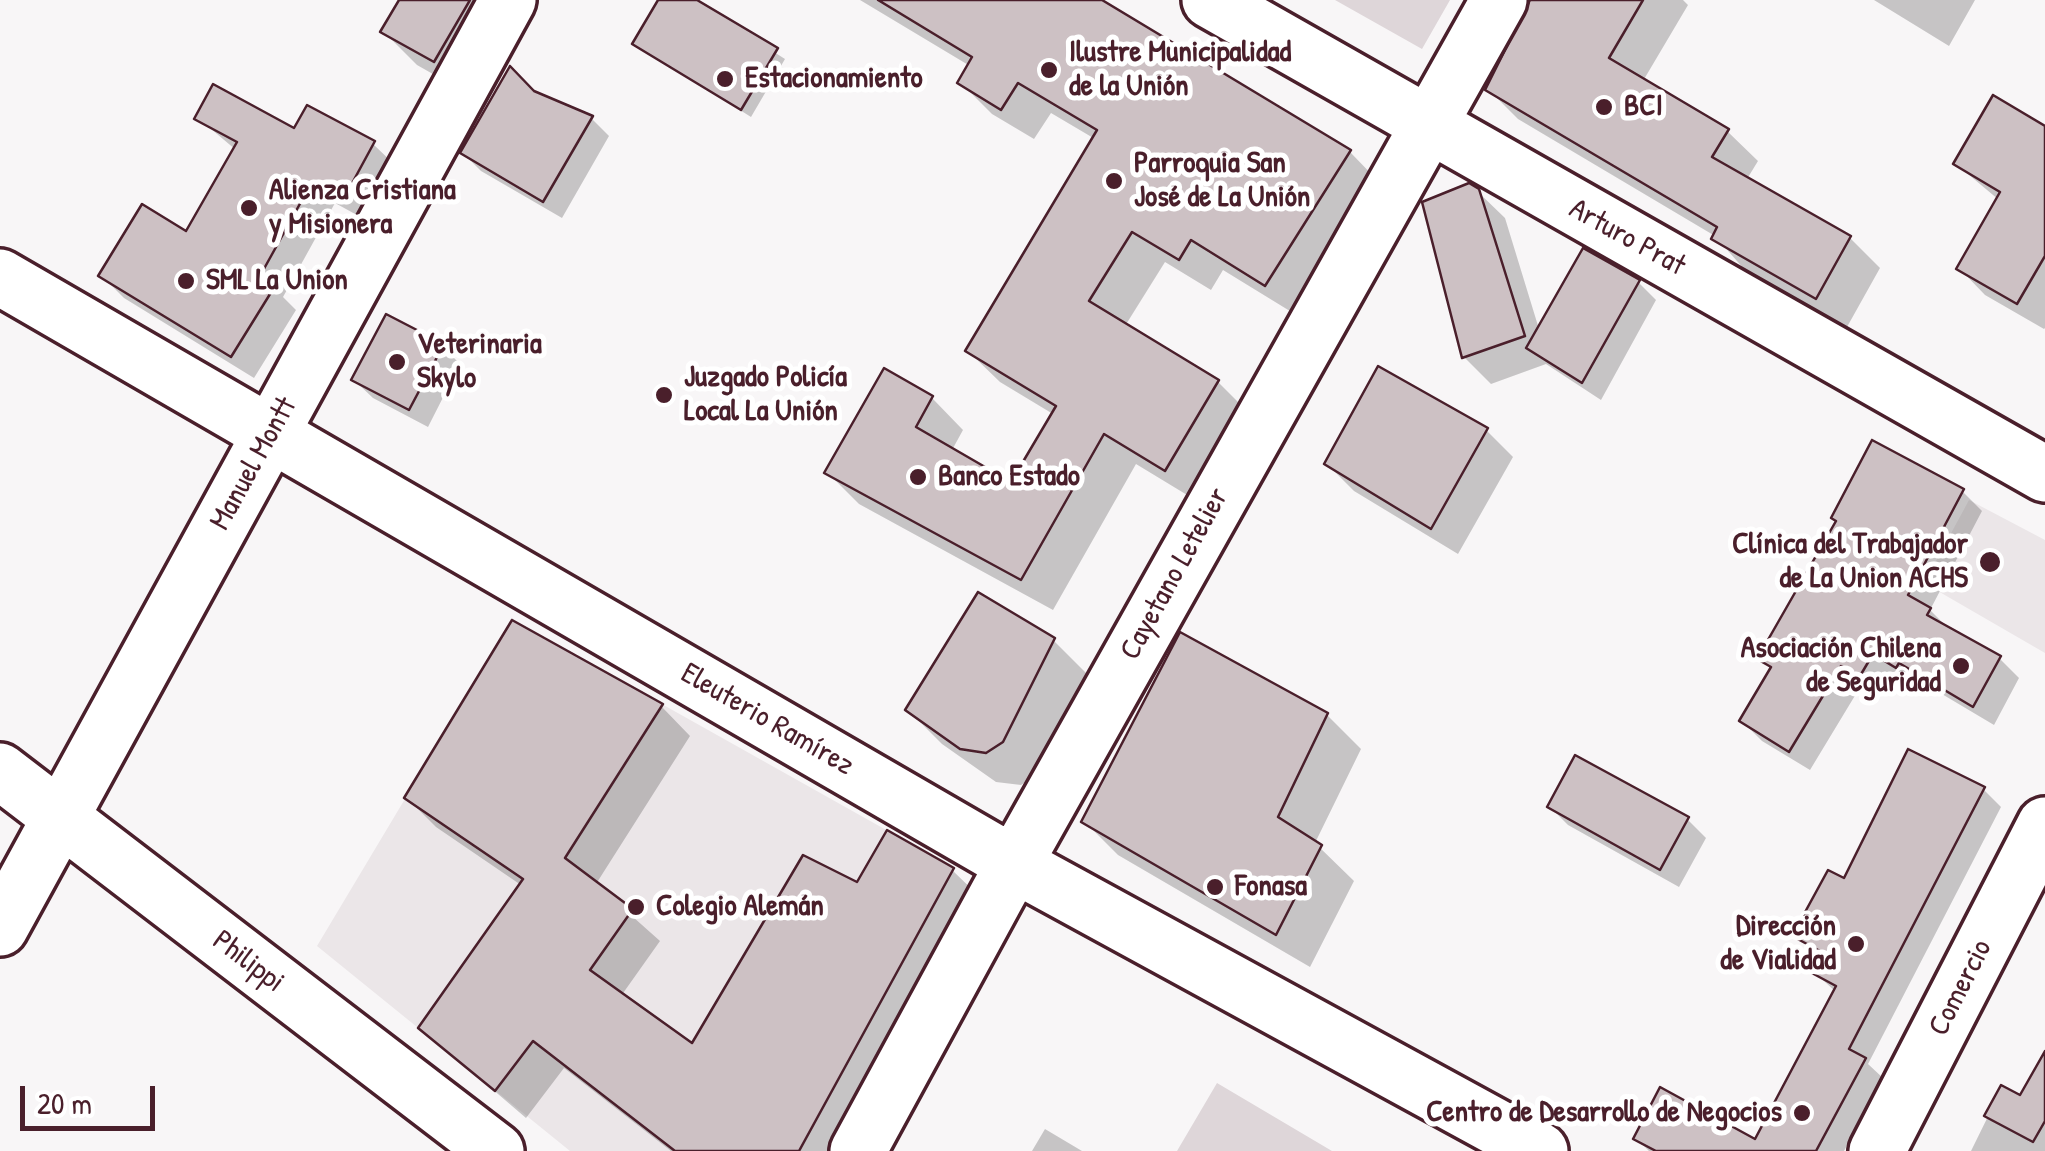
<!DOCTYPE html>
<meta charset="utf-8">
<style>
body{margin:0}
#map{position:relative;width:2045px;height:1151px;overflow:hidden;background:#f8f6f7;font-family:"Patrick Hand",sans-serif}
canvas{display:block}
.scale{position:absolute;left:20px;top:1086px;width:135px;height:45px;box-sizing:border-box;border:5px solid #4a1f2b;border-top:0;padding-left:12px;font-size:30px;line-height:35px;white-space:nowrap;color:#4a1f2b;-webkit-text-stroke:8px #fff;paint-order:stroke}
</style>
<div id="map">
<canvas width="2045" height="1151"></canvas>
<div class="scale">20 m</div>
</div>
<script>
const ctx = document.querySelector('canvas').getContext('2d');
ctx.lineJoin = 'round';
function fillPath(path, color) { ctx.fillStyle = color; ctx.fill(path, 'evenodd'); }
const poly = rows => new Path2D(rows.map(r => 'M' + r).join(''));
function trace(path, color, width, dash) { ctx.strokeStyle = color; ctx.lineWidth = width; ctx.lineCap = dash ? 'butt' : 'round'; ctx.setLineDash(dash || []); ctx.stroke(path); }
function label(font, color, halo, rows, align = 'center') {
  ctx.font = font + ' "Patrick Hand",sans-serif'; ctx.lineWidth = 10; ctx.setLineDash([]); ctx.textBaseline = 'middle'; ctx.strokeStyle = halo; ctx.fillStyle = color; for (const [text, x, y, turn = 0] of rows) {
    ctx.save(); ctx.translate(x, y); ctx.rotate((+turn || 0) * Math.PI / 180); ctx.textAlign = isNaN(turn) ? turn : align; if (halo) ctx.strokeText(text, 0, 0); ctx.fillText(text, 0, 0); ctx.restore();
  }
}
const built = poly([
 [1969,500,2045,540,2045,653,1924,583],
 [512,620,954,868,799,1151,570,1151,317,946]
]);
const green = poly([
 [1335,0,1450,0,1422,49],
 [1217,1083,1332,1151,1177,1151]
]);
const shadow = poly([
 [402,0,522,0,468,94,417,65,384,32],
 [661,0,692,0,785,59,751,117,635,44],
 [860,0,1097,0,1350,152,1381,184,1298,316,1223,270,1211,290,1165,262,1125,326,1218,382,1250,414,1197,501,1136,464,1053,610,859,504,827,472,932,398,963,430,952,450,1012,485,1053,414,1000,382,968,351,1095,139,1051,113,1034,139,992,114,960,82,970,66],
 [1535,0,1683,0,1688,5,1643,81,1727,131,1758,161,1747,179,1850,238,1880,268,1847,327,1744,269,1715,236,1518,119,1488,89],
 [1874,0,1975,0,1949,46],
 [533,94,591,118,609,136,562,218,481,171,463,153],
 [198,118,373,144,396,166,366,220,335,203,283,297,296,310,254,378,124,298,101,275,187,235,236,150],
 [2045,129,2045,328,2044,329,1985,295,1959,268,1999,200,1956,164],
 [1477,191,1505,218,1539,329,1638,282,1656,300,1601,400,1546,364,1491,384,1464,357],
 [442,346,460,364,428,427,373,398,354,380],
 [1486,430,1513,457,1458,554,1354,491,1327,464],
 [1962,491,1982,511,1930,610,1950,630,1999,658,2019,678,1994,725,1920,681,1917,686,1894,672,1881,695,1862,684,1810,770,1762,741,1742,721,1772,670,1760,658],
 [1181,636,1327,715,1361,749,1315,843,1354,881,1310,967,1118,855,1084,821],
 [1053,640,1087,674,1036,775,1021,785,996,782,942,744,908,710],
 [661,706,690,736,596,884,660,941,621,996,692,1046,952,870,982,899,845,1151,671,1151,564,1068,526,1118,421,1028,521,885,436,827,407,798],
 [1983,789,2001,807,1868,1064,1883,1078,1844,1151,1649,1151,1636,1138,1756,1142,1836,992,1813,971,1820,957,1795,935,1845,882],
 [1550,807,1687,819,1706,838,1679,887,1568,825],
 [2045,1056,2045,1151,1971,1151,2002,1088,2020,1098],
 [1045,1129,1082,1151,1032,1151]
]);
const building = poly([
 [399,0,470,0,434,62,380,32,399,0],
 [658,0,697,0,778,48,741,110,632,44,658,0],
 [878,0,1102,0,1351,150,1265,286,1191,240,1179,260,1132,232,1089,301,1219,380,1165,471,1104,434,1021,580,824,473,884,368,933,396,916,427,1011,482,1056,406,965,351,1097,130,1018,83,1001,110,957,83,972,57,878,0],
 [1530,0,1643,0,1609,58,1729,129,1712,157,1851,236,1816,299,1711,239,1717,227,1485,90,1530,0],
 [510,66,534,91,593,116,543,202,460,153,510,66],
 [213,84,294,128,307,105,375,141,343,200,312,182,260,276,275,286,231,357,98,276,142,204,186,231,237,142,194,119,213,84],
 [1993,95,2045,126,2045,256,2017,304,1956,269,2000,192,1953,164,1993,95],
 [1469,183,1479,189,1525,336,1462,358,1422,202,1469,183],
 [1583,248,1640,280,1582,383,1526,348,1583,248],
 [386,314,444,344,409,410,351,380,386,314],
 [1378,366,1488,428,1431,529,1324,464,1378,366],
 [1872,440,1964,489,1908,595,1931,608,1927,615,2001,656,1973,707,1899,663,1896,668,1873,654,1860,676,1841,666,1789,752,1739,721,1771,667,1757,659,1836,521,1831,518,1872,440],
 [978,592,1055,638,1003,742,986,753,960,749,905,710,978,592],
 [512,620,663,704,565,858,633,909,590,970,692,1043,803,855,857,882,887,830,954,868,799,1151,675,1151,533,1041,495,1091,418,1028,523,879,404,798,512,620],
 [1180,632,1328,713,1278,817,1322,845,1276,935,1081,822,1180,632],
 [1908,749,1985,787,1849,1049,1866,1058,1816,1151,1656,1151,1633,1139,1660,1087,1755,1139,1836,986,1810,972,1820,951,1792,936,1828,870,1844,878,1908,749],
 [1575,755,1689,817,1660,870,1547,807,1575,755],
 [2045,1051,2045,1121,2033,1142,1984,1116,2001,1085,2020,1095,2045,1051]
]);
const minor = poly([
 [0,771,496,1151],
 [0,928,508,0],
 [858,1151,1014,864]
]);
const major = poly([
 [1210,0,2045,474],
 [0,277,1014,864,1540,1151],
 [1014,864,1499,0],
 [1877,1151,2045,825]
]);
const markers = [
 [1049,70,10,"#4a1f2b"],
 [725,79,10,"#4a1f2b"],
 [1604,107,10,"#4a1f2b"],
 [1114,181,10,"#4a1f2b"],
 [249,208,10,"#4a1f2b"],
 [186,281,10,"#4a1f2b"],
 [397,362,10,"#4a1f2b"],
 [664,395,10,"#4a1f2b"],
 [918,477,10,"#4a1f2b"],
 [1990,562,12,"#4a1f2b"],
 [1961,666,10,"#4a1f2b"],
 [1215,887,10,"#4a1f2b"],
 [636,907,10,"#4a1f2b"],
 [1856,944,10,"#4a1f2b"],
 [1802,1113,10,"#4a1f2b"]
];
const poiNames = [
 ["Ilustre Municipalidad",1069,53],
 ["de la Unión",1069,87],
 ["Estacionamiento",745,79],
 ["BCI",1624,107],
 ["Parroquia San",1134,164],
 ["José de La Unión",1134,198],
 ["Alienza Cristiana",269,191],
 ["y Misionera",269,225],
 ["SML La Union",206,281],
 ["Veterinaria",417,345],
 ["Skylo",417,379],
 ["Juzgado Policía",684,378],
 ["Local La Unión",684,412],
 ["Banco Estado",938,477],
 ["Clínica del Trabajador",1968,545,"right"],
 ["de La Union ACHS",1968,579,"right"],
 ["Asociación Chilena",1941,649,"right"],
 ["de Seguridad",1941,683,"right"],
 ["Fonasa",1235,887],
 ["Colegio Alemán",656,907],
 ["Dirección",1836,927,"right"],
 ["de Vialidad",1836,961,"right"],
 ["Centro de Desarrollo de Negocios",1782,1113,"right"]
];
const streetNames = [
 ["Arturo Prat",1627,238,29],
 ["Manuel Montt",254,464,-61],
 ["Cayetano Letelier",1175,574,-61],
 ["Eleuterio Ramírez",767,720,30],
 ["Philippi",248,962,37],
 ["Comercio",1961,988,-63]
];
fillPath(built, '#ebe6e8');
fillPath(green, '#ded6d9');
fillPath(shadow, '#0003');
fillPath(building, '#cdc1c4');
trace(building, '#4a1f2b', 2.5);
trace(minor, '#4a1f2b', 62);
trace(major, '#4a1f2b', 62);
trace(minor, '#fff', 55);
trace(major, '#fff', 55);
for (const [x, y, r, color] of markers) { const dot = new Path2D(); dot.arc(x, y, r, 0, 2 * Math.PI); ctx.fillStyle = color; ctx.fill(dot); trace(dot, '#fff', 4); }
label('bold 30px', '#4a1f2b', '#fff', poiNames, 'left');
label('30px', '#4a1f2b', '#fff', streetNames);
</script>
